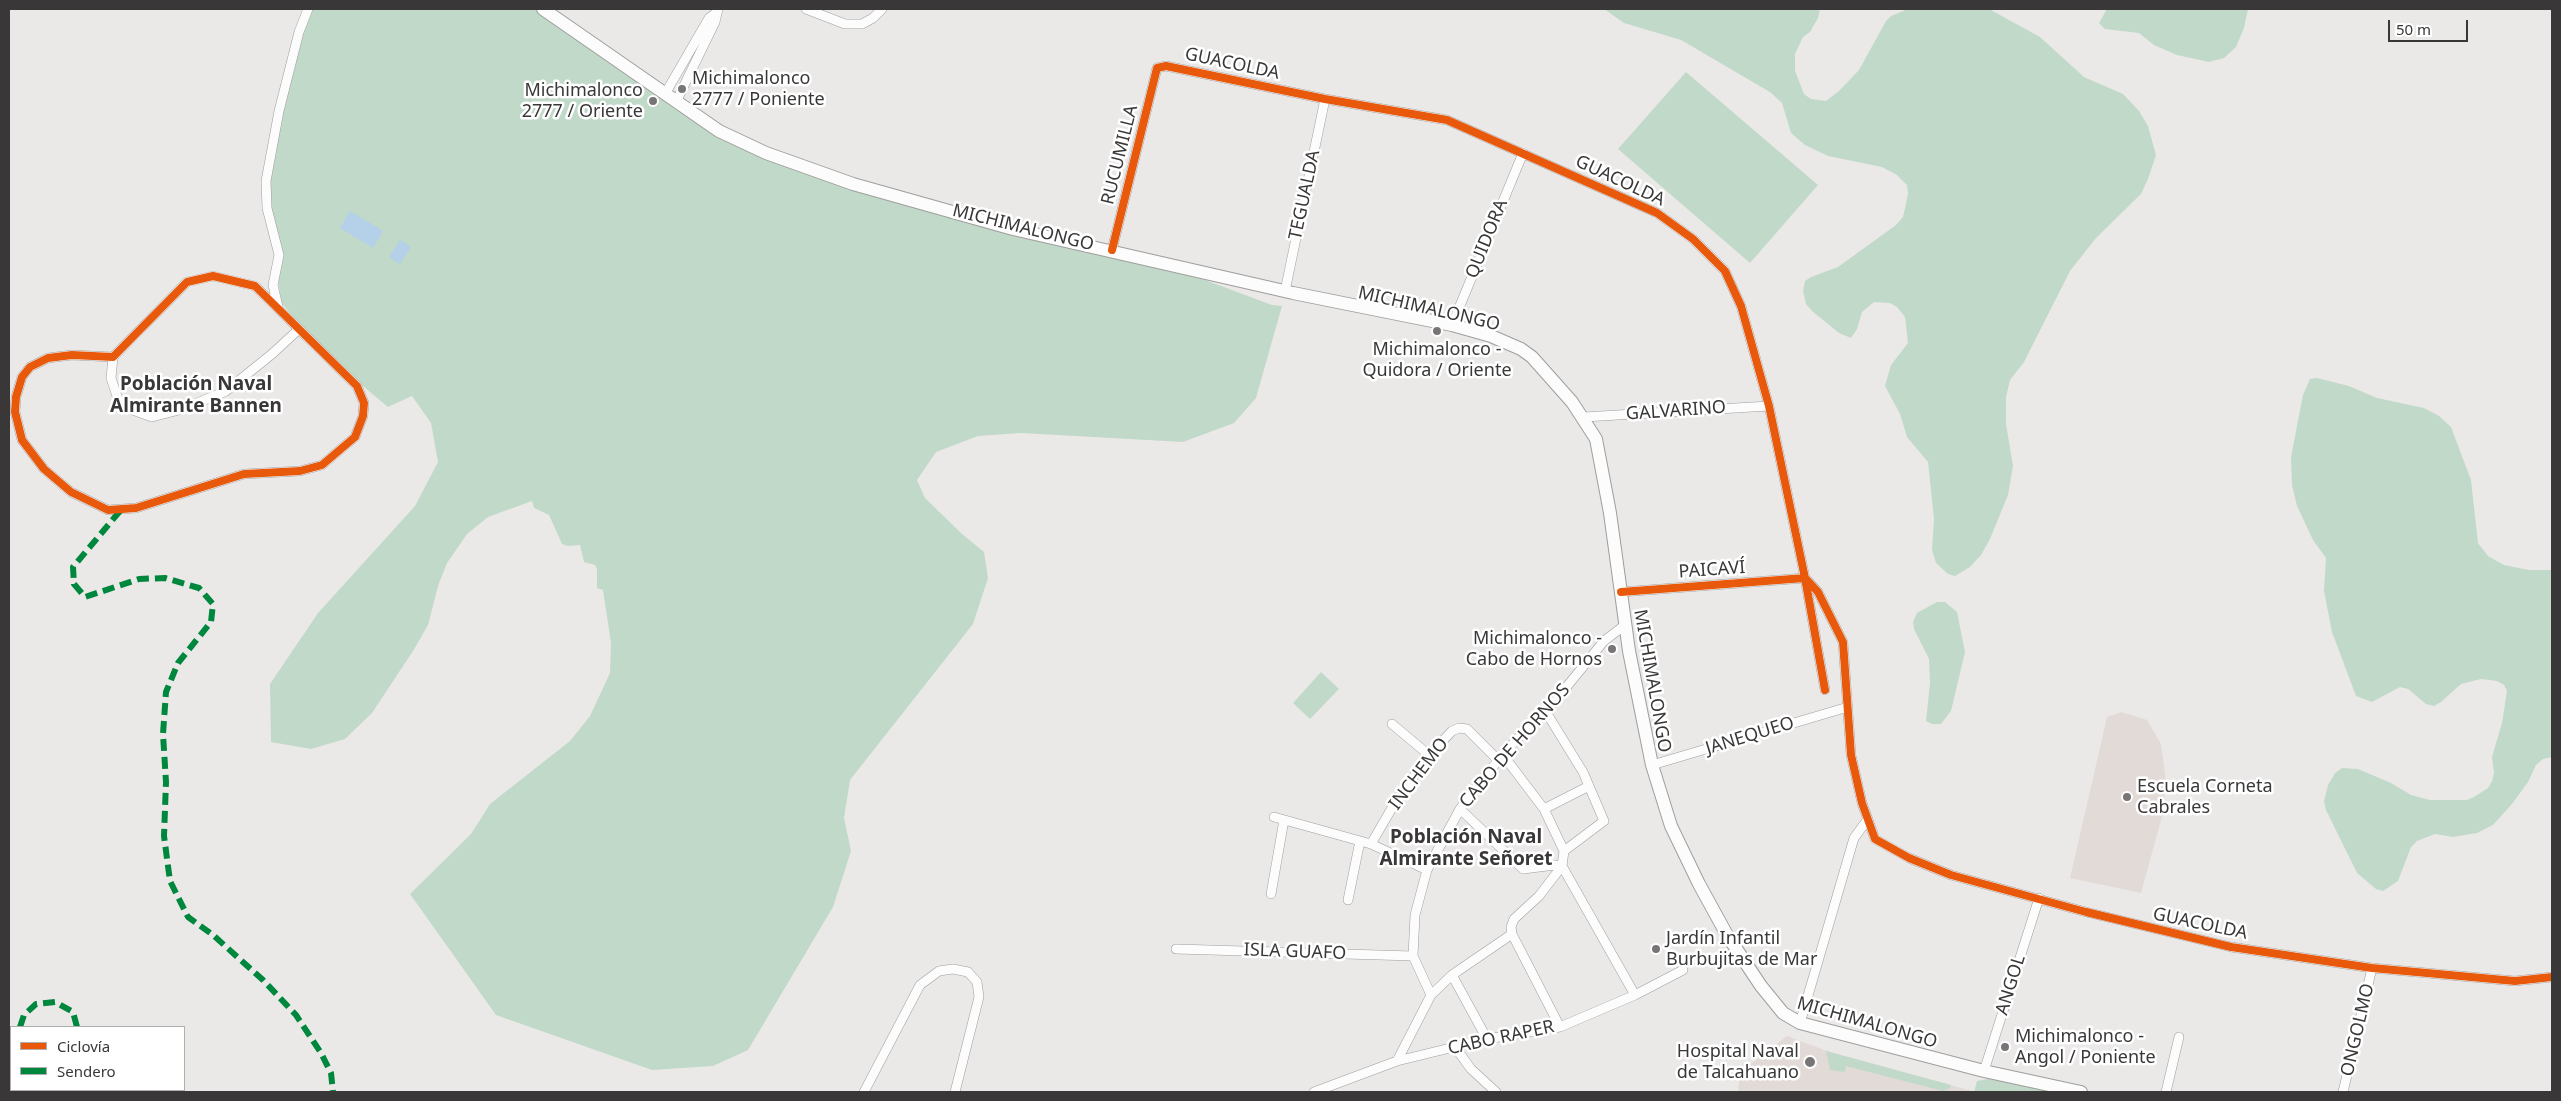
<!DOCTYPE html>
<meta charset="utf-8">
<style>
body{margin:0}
#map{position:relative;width:2561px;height:1101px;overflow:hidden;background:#ebe9e8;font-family:"Noto Sans",sans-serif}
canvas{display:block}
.frame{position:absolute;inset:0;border:10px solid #393737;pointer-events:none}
.legend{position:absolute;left:10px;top:1026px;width:175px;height:65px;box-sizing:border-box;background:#fff;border:1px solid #b0afaf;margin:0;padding:6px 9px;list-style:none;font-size:15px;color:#393737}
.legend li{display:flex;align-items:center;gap:10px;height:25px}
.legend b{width:25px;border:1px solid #b0afaf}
.scale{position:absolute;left:2388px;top:20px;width:80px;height:22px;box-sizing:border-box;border:2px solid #393737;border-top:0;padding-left:6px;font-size:15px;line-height:18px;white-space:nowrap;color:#393737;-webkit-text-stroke:4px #fff;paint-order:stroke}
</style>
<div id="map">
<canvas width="2561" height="1101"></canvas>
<div class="frame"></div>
<ul class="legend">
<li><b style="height:6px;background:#e8590c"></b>Ciclovía</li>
<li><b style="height:6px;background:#00873e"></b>Sendero</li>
</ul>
<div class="scale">50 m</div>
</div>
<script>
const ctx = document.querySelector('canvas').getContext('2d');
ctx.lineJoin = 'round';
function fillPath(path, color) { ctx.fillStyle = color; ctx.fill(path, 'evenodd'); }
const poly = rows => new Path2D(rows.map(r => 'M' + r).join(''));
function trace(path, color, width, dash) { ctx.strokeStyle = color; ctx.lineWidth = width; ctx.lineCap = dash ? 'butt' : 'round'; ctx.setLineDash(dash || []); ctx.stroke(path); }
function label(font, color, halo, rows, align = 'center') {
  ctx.font = font + ' "Noto Sans",sans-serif'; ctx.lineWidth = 5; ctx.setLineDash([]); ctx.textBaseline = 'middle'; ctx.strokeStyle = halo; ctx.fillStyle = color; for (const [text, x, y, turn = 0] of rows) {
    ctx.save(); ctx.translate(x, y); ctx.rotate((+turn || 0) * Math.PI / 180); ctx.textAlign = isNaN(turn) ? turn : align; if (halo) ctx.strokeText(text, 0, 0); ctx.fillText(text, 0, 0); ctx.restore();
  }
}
const built = poly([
 [2121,712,2147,720,2161,744,2166,782,2163,813,2141,893,2070,878,2107,717],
 [1787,1036,1827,1051,1976,1092,1738,1092,1740,1072]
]);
const green = poly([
 [309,9,543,9,719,131,880,191,1154,261,1272,305,1282,306,1256,398,1234,423,1183,442,1021,433,978,436,936,452,917,480,925,498,961,533,984,552,988,578,973,624,850,780,844,818,851,851,833,907,748,1050,713,1066,652,1070,496,1015,410,894,471,834,490,804,570,741,590,716,610,673,611,643,603,590,597,588,597,569,595,565,584,562,580,545,568,546,562,544,549,515,534,508,532,501,488,517,467,534,447,563,438,586,428,625,413,651,372,713,345,739,311,749,271,742,270,684,318,613,415,506,438,462,431,423,412,396,388,407,320,350,281,302,266,181],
 [1604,9,1820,9,1818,18,1810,32,1803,37,1795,54,1795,71,1804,94,1811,99,1826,101,1839,91,1859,70,1886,21,1891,16,1908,9,1989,9,2040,37,2084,77,2123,94,2139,111,2148,126,2156,155,2148,179,2141,194,2096,238,2070,271,2024,362,2010,380,2006,397,2006,424,2013,466,2008,495,1990,539,1981,555,1970,567,1955,576,1948,574,1936,563,1932,550,1934,519,1928,462,1907,437,1900,414,1885,386,1891,365,1908,343,1905,317,1897,307,1890,303,1874,302,1862,312,1857,329,1851,338,1839,333,1812,311,1806,304,1803,291,1805,281,1811,277,1838,267,1896,225,1903,217,1908,194,1907,185,1897,175,1882,167,1828,156,1805,145,1791,133,1782,103,1770,92,1681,40,1624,23],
 [2107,9,2248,9,2244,28,2236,47,2224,58,2209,62,2177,55,2154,45,2139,33,2105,29,2099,23],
 [1686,72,1818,185,1750,263,1618,149],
 [2317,378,2349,386,2377,398,2424,408,2439,416,2451,427,2471,480,2478,543,2488,556,2504,565,2529,570,2552,570,2552,757,2543,759,2536,765,2528,782,2512,804,2493,825,2477,833,2453,837,2435,834,2417,841,2411,847,2398,881,2383,891,2376,889,2357,873,2326,810,2324,801,2328,785,2335,773,2342,768,2358,769,2391,783,2411,795,2430,800,2467,800,2474,797,2488,788,2492,781,2494,773,2492,757,2502,723,2507,691,2504,685,2497,681,2481,679,2461,684,2441,702,2434,706,2426,704,2408,689,2400,687,2372,702,2356,696,2332,632,2324,591,2326,558,2313,540,2297,506,2292,485,2291,457,2303,395,2310,379],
 [1937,602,1945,602,1957,612,1965,652,1951,711,1941,724,1932,724,1926,721,1930,683,1929,659,1914,629,1913,622,1917,613],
 [1321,672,1339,689,1310,719,1293,703],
 [1826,1051,1951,1085,1950,1088,1943,1091,1846,1066,1845,1072,1830,1070],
 [1993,1078,2055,1092,1974,1092,1977,1081]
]);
const water = poly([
 [350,211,383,231,373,248,340,228],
 [400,240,411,247,400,264,389,257]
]);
const street = poly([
 [806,9,845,24,862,24,873,18,882,9],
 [665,94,709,18,717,12],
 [676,102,715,22,718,9],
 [1112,250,1157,68,1166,66,1325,99,1447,120,1657,213,1693,239,1725,271,1741,306,1769,406,1805,578,1825,690],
 [213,276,255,286,357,386,364,403,363,416,355,437,322,465,300,471,244,474,136,508,108,510,71,492,44,469,22,440,15,412,16,397,22,377,30,367,48,358,72,355,113,357,187,282,213,276],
 [1285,291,1325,99],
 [278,307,273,285,279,255,267,208,266,181,279,111,299,32,308,9],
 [1452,325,1523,153],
 [113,357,111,378,118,399,127,408,152,417,183,409,226,391,272,354,298,330],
 [1584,417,1769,406],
 [1621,592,1805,578,1818,592,1843,642,1851,755,1862,803,1875,839,1909,858,1951,875,2086,912,2231,947,2372,968,2515,981,2552,977],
 [1546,712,1583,772,1604,821,1564,851,1562,866,1539,896,1514,919,1511,927,1512,934,1560,1027],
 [1392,724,1429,755],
 [1503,755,1544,809,1564,851],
 [1652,765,1848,707],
 [1460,809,1523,869,1555,865,1562,866,1635,995],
 [1544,809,1589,786],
 [1274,817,1371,844,1427,870],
 [1371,844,1396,801,1429,755,1452,731,1459,728,1467,729,1498,760],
 [1271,894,1284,820],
 [1348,900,1360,841],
 [1176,949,1413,956],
 [1452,975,1487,1039],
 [1431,995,1413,956,1415,915,1427,870,1460,809,1483,778,1517,739,1546,712,1604,641,1625,625],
 [1800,1023,1854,838,1868,819],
 [1455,1047,1471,1069,1496,1092],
 [1397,1061,1431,995,1452,975,1512,934],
 [1984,1071,2039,898],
 [864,1092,920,985,939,971,953,969,968,972,977,982,979,997,955,1092],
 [1314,1092,1397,1061,1487,1039,1560,1027,1635,995,1683,970],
 [2166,1092,2179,1037],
 [2343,1092,2372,968]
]);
const secondary = poly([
 [543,9,719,131,766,153,853,184,1013,229,1293,293,1452,325,1491,336,1521,349,1532,357,1572,402,1596,439,1610,513,1629,651,1652,765,1671,826,1699,884,1727,935,1761,986,1783,1013,1800,1023,1984,1071,2081,1092]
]);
const quiet = poly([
 [120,511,73,567,74,584,85,597,139,579,165,578,199,588,213,604,211,622,178,663,166,692,163,734,166,782,164,836,170,881,188,917,213,935,263,980,296,1015,321,1053,331,1073,333,1092],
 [20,1027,24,1015,36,1004,55,1002,73,1012,77,1027],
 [34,1090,34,1092],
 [81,1090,81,1092]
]);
const cycleway = poly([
 [1112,250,1157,68,1166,66,1325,99,1447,120,1657,213,1693,239,1725,271,1741,306,1769,406,1805,578,1825,690],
 [213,276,255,286,357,386,364,403,363,416,355,437,322,465,300,471,244,474,136,508,108,510,71,492,44,469,22,440,15,412,16,397,22,377,30,367,48,358,72,355,113,357,187,282,213,276],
 [1621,592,1805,578,1818,592,1843,642,1851,755,1862,803,1875,839,1909,858,1951,875,2086,912,2231,947,2372,968,2515,981,2552,977]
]);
const markers = [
 [682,89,5,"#777575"],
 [653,101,5,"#777575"],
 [1437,331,5,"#777575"],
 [1612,649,5,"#777575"],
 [2127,797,5,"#777575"],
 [1656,949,5,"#777575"],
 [2005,1047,5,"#777575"],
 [1810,1062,6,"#777575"]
];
const streetNames = [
 ["GUACOLDA",1232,64,12],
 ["RUCUMILLA",1120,155,-76],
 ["GUACOLDA",1620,181,25],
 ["TEGUALDA",1305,195,-78],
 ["MICHIMALONGO",1023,228,14],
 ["QUIDORA",1487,239,-68],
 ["MICHIMALONGO",1429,309,13],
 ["GALVARINO",1676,411,-4],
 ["PAICAVÍ",1712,570,-4],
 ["MICHIMALONGO",1652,681,80],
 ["JANEQUEO",1750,736,-17],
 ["CABO DE HORNOS",1515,746,-49],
 ["INCHEMO",1419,774,-53],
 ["GUACOLDA",2200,924,12],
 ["ISLA GUAFO",1295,952,2],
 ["ANGOL",2011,985,-73],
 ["MICHIMALONGO",1867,1023,16],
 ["ONGOLMO",2358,1030,-77],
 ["CABO RAPER",1501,1038,-12]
];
const poiNames = [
 ["Michimalonco",692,79],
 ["2777 / Poniente",692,100],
 ["Michimalonco",643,91,"right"],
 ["2777 / Oriente",643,112,"right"],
 ["Michimalonco -",1437,350,"center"],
 ["Quidora / Oriente",1437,371,"center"],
 ["Michimalonco -",1602,639,"right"],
 ["Cabo de Hornos",1602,660,"right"],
 ["Escuela Corneta",2137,787],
 ["Cabrales",2137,808],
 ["Jardín Infantil",1666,939],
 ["Burbujitas de Mar",1666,960],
 ["Michimalonco -",2015,1037],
 ["Angol / Poniente",2015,1058],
 ["Hospital Naval",1799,1052,"right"],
 ["de Talcahuano",1799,1073,"right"]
];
const neighbourhoodNames = [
 ["Población Naval",196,385],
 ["Almirante Bannen",196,407],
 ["Población Naval",1466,838],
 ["Almirante Señoret",1466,860]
];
fillPath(built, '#e2dad7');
fillPath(green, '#c1d9c9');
fillPath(water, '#b4d1e9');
trace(street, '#9f9e9d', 10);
trace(secondary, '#9f9e9d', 14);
trace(street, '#fcfcfc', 9);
trace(secondary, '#fcfcfc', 12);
trace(quiet, '#00873e', 6, [12, 6]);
trace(cycleway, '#e8590c', 8);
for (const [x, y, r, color] of markers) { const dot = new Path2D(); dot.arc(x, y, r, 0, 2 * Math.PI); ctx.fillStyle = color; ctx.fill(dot); trace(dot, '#fff', 2); }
label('18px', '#393737', '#fff', streetNames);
label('18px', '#393737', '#fff', poiNames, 'left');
label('bold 19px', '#393737', '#fff', neighbourhoodNames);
</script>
